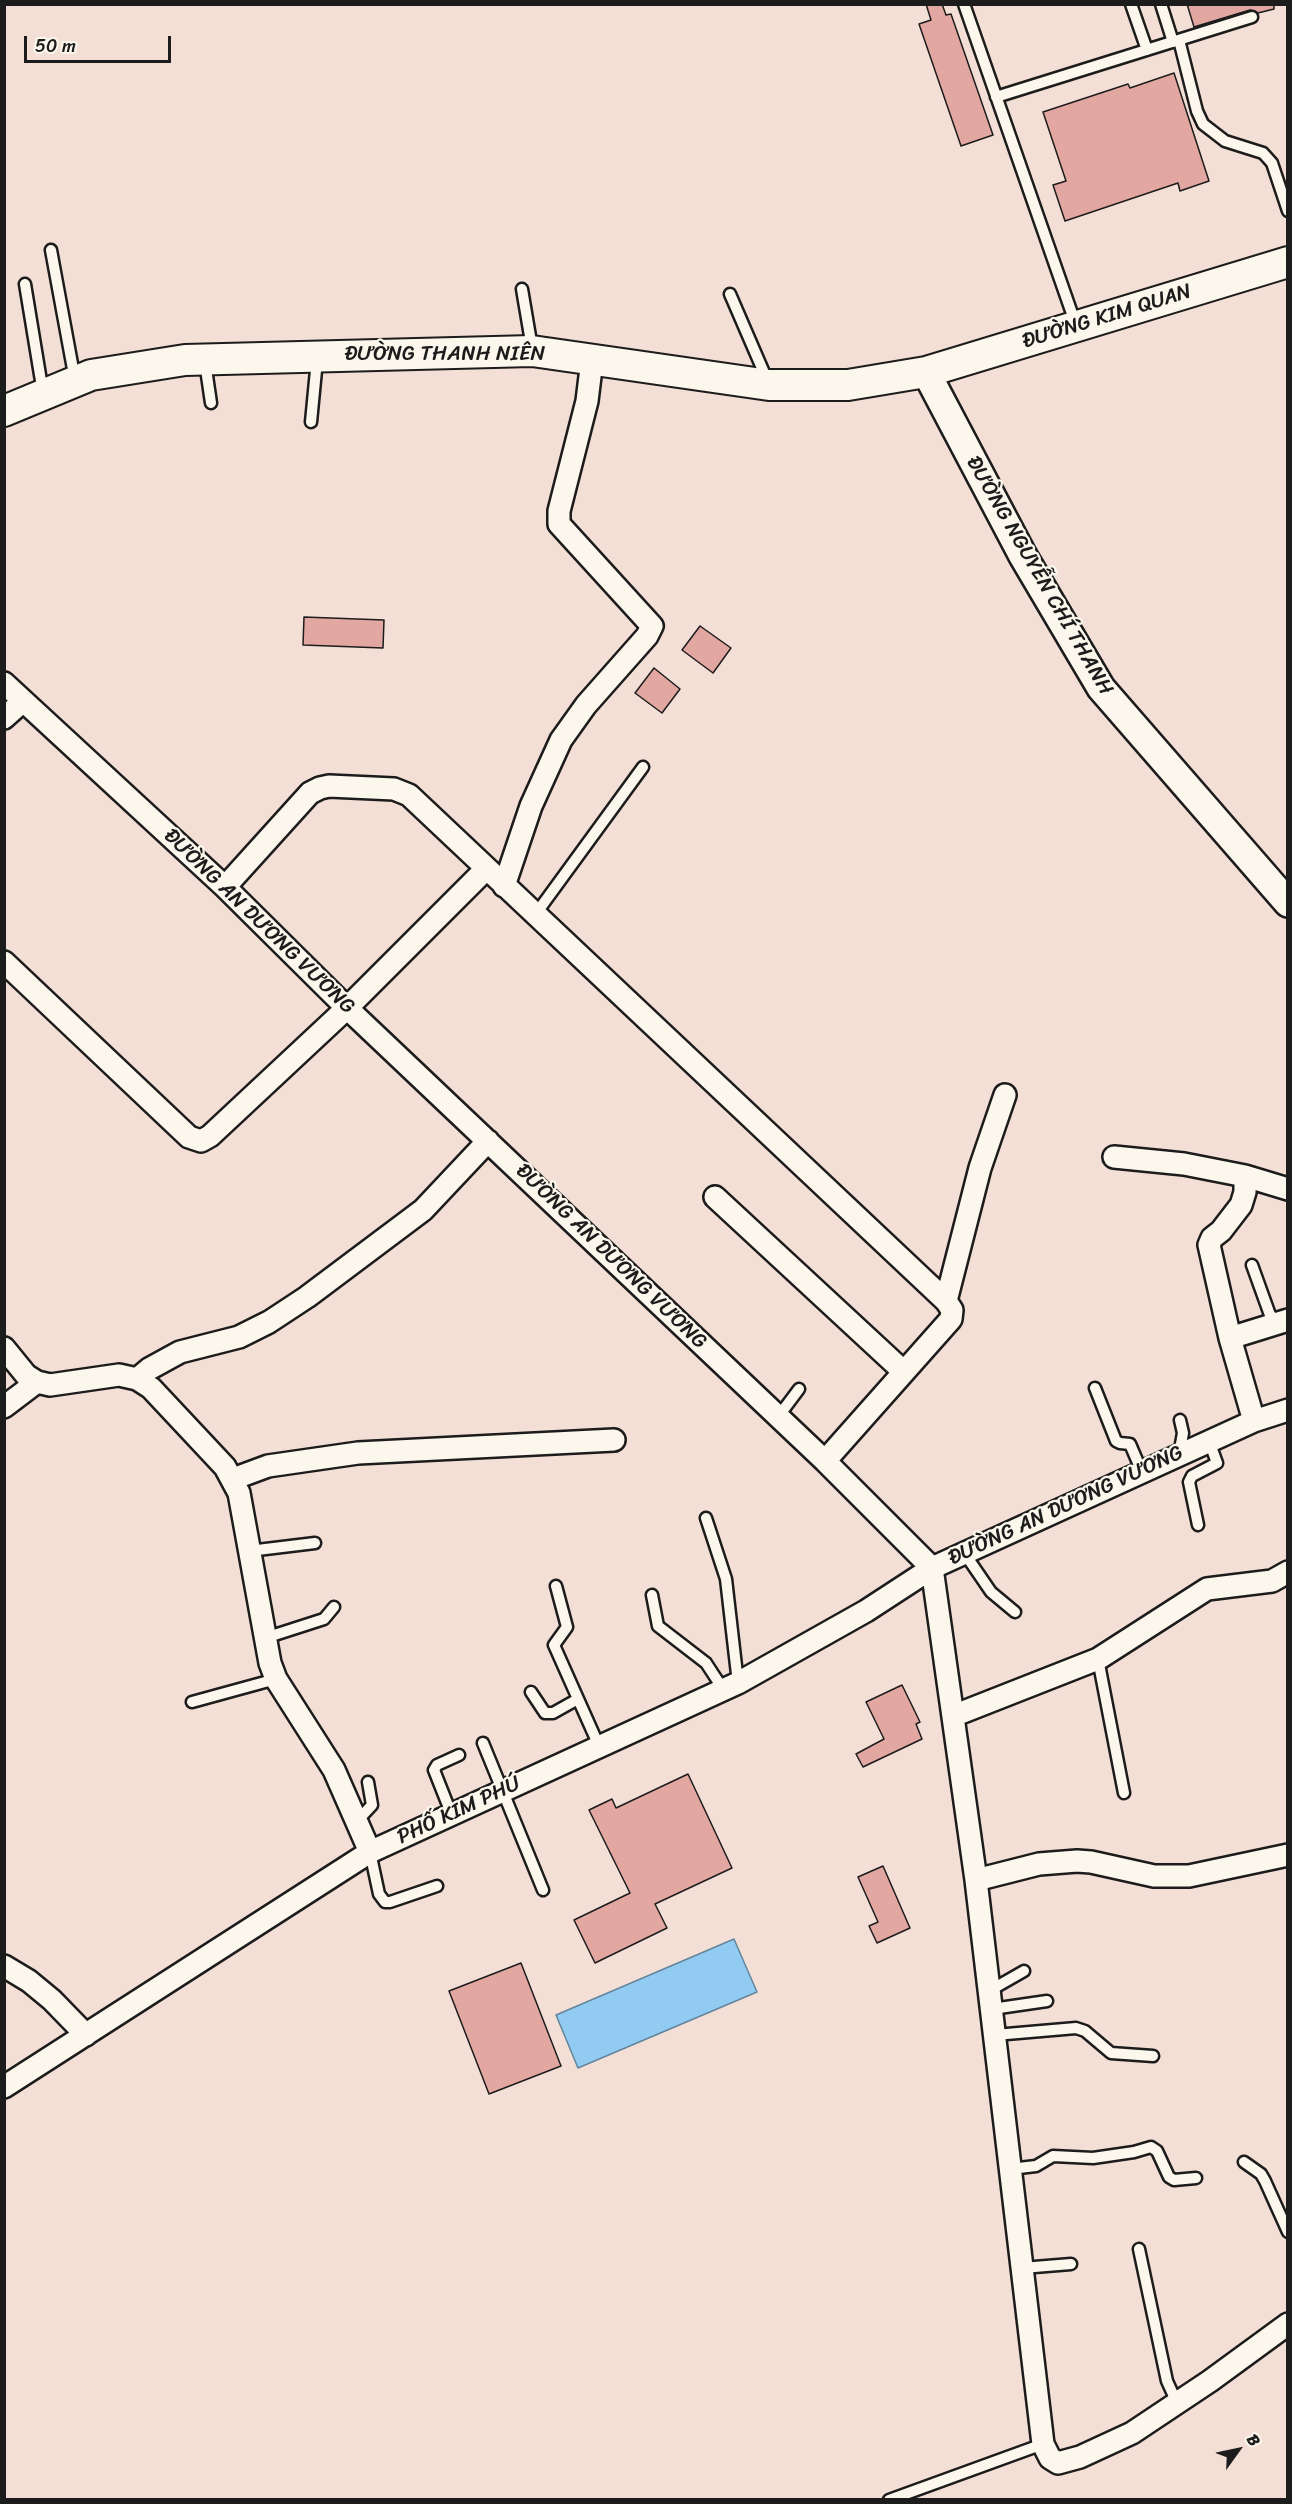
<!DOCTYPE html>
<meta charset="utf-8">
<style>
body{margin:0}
#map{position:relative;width:1292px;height:2504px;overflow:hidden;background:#f4dfd6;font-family:Sriracha,sans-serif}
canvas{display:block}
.frame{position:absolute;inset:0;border:6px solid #1c1c1c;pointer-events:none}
.north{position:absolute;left:1208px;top:2420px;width:60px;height:60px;-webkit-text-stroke:4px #fbf7ec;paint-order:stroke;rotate:57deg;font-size:16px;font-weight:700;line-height:24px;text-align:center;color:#1c1c1c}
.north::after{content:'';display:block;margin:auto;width:21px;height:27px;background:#1c1c1c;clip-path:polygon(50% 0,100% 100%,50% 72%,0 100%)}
.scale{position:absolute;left:24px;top:36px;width:147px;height:27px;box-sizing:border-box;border:3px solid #1c1c1c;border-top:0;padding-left:8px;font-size:18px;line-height:21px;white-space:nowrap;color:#1c1c1c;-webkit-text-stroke:4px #fbf7ec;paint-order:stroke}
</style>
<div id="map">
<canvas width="1292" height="2504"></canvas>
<div class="frame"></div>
<div class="north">B</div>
<div class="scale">50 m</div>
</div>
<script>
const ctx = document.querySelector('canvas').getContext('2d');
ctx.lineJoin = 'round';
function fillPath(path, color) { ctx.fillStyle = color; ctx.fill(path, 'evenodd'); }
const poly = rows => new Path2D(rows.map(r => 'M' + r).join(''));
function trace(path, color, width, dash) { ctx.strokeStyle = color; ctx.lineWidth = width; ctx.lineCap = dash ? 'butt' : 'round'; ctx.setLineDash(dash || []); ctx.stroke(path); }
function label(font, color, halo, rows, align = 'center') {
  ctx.font = font + ' Sriracha,sans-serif'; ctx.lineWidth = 4.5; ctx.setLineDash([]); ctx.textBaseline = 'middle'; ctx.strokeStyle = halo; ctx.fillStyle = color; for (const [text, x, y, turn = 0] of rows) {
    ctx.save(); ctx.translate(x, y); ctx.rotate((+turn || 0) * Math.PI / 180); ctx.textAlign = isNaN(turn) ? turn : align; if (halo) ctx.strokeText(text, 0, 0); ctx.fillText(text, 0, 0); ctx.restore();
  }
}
const water = poly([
 [734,1939,757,1992,578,2068,556,2015,734,1939]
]);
const building = poly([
 [926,4,942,4,946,15,951,14,993,135,961,146,919,24,931,20,926,4],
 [1187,4,1274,4,1274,9,1258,13,1250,10,1194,27,1187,4],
 [1174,73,1209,181,1180,191,1178,183,1065,221,1053,185,1066,181,1043,112,1128,84,1130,88,1174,73],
 [304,617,384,620,383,648,303,645,304,617],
 [700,626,731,648,713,673,682,650,700,626],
 [654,668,680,689,662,713,635,693,654,668],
 [902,1685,920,1722,916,1724,922,1739,863,1767,856,1754,884,1739,866,1702,902,1685],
 [688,1774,732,1868,655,1904,667,1928,595,1963,574,1920,630,1893,589,1810,612,1799,616,1808,688,1774],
 [883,1866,910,1928,877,1943,869,1926,878,1922,858,1877,883,1866],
 [521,1963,561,2066,489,2094,449,1991,521,1963]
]);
const service = poly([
 [964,4,1076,325],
 [1131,4,1147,50],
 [1161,4,1173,42],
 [1179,40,1197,111,1203,124,1225,141,1263,153,1272,163,1288,211],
 [996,97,1252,17],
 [51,250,75,380],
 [25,284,43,393],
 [522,289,532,348],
 [730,294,768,382],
 [205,362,211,403],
 [311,422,317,360],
 [535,915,643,767],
 [1252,1265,1270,1315,1280,1322],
 [1095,1388,1116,1441,1120,1443,1130,1444,1142,1472],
 [778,1417,799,1389],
 [1179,1455,1183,1433,1180,1420],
 [706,1518,726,1579,738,1683],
 [1198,1525,1189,1482,1192,1476,1217,1463,1209,1441],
 [249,1551,315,1543],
 [965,1554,991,1592,1015,1612],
 [556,1586,567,1627,554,1645,599,1746],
 [652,1595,658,1626,706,1663,723,1689],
 [265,1638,324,1619,334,1607],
 [1098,1659,1124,1793],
 [531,1692,545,1713,553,1713,578,1699],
 [192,1702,276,1679],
 [483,1743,543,1890],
 [451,1813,434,1770,437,1765,459,1755],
 [357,1821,372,1805,368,1782],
 [370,1852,379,1894,385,1902,390,1902,437,1886],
 [989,1991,1024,1971],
 [992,2009,1047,2001],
 [995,2035,1076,2028,1085,2031,1111,2053,1153,2056],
 [1244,2162,1261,2174,1265,2181,1288,2232],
 [1010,2169,1036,2166,1053,2156,1093,2158,1134,2152,1151,2147,1157,2151,1169,2177,1174,2180,1196,2178],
 [1139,2249,1167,2381,1177,2403],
 [1022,2268,1071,2264],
 [889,2500,1043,2444]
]);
const minor = poly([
 [4,683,225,887,347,1008,825,1461,932,1568,1254,1421,1288,1410],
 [4,718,23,701],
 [504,886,531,806,561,740,586,705,647,636,652,626,559,524,559,511,587,401,592,360],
 [225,887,310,793,320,788,329,786,394,789,409,795,946,1301,952,1310,951,1319,825,1461],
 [4,962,189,1137,201,1141,210,1136,347,1008,486,869],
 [1114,1157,1184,1164,1245,1176,1288,1189],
 [1245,1176,1245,1192,1241,1205,1221,1231,1212,1238,1209,1245,1230,1338,1254,1421],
 [715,1197,904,1372],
 [946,1301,980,1168,1005,1095],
 [1230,1338,1288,1320],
 [4,1348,26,1375,37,1382,50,1385,119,1375,137,1379,151,1388,225,1467,239,1493,270,1663,276,1679,334,1770,370,1852],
 [137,1379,149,1369,180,1352,239,1337,269,1322,307,1297,423,1210,488,1141],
 [4,1407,37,1382],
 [233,1479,268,1466,358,1453,614,1440],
 [953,1716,1098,1659,1207,1589,1272,1581,1288,1572],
 [976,1880,1039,1864,1077,1861,1091,1862,1154,1876,1189,1876,1288,1855],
 [4,1966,29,1981,52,2000,86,2035],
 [4,2087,370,1852,738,1683,866,1611,932,1568,976,1880,1043,2444,1050,2458,1058,2463,1080,2457,1132,2433,1210,2381,1288,2324]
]);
const tertiary = poly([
 [926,372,1023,556,1101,688,1288,903]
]);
const secondary = poly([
 [4,411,91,375,185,360,532,351,769,385,848,385,926,372,1288,262]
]);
const streetNames = [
 ["ĐƯỜNG KIM QUAN",1107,317,-17],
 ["ĐƯỜNG THANH NIÊN",445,355],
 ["ĐƯỜNG NGUYỄN CHÍ THANH",1039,576,60],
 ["ĐƯỜNG AN DƯƠNG VƯƠNG",259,922,44],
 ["ĐƯỜNG AN DƯƠNG VƯƠNG",611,1257,44],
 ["ĐƯỜNG AN DƯƠNG VƯƠNG",1066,1506,-25],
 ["PHỐ KIM PHÚ",459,1811,-25]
];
fillPath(water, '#92cbf1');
trace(water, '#63859c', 1.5);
fillPath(building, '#e2a7a1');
trace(building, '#1c1c1c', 1.5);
trace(service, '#1c1c1c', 15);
trace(minor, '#1c1c1c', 26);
trace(tertiary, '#1c1c1c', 32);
trace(secondary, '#1c1c1c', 34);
trace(service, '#fbf7ec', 10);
trace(minor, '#fbf7ec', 21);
trace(tertiary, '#fbf7ec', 27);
trace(secondary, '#fbf7ec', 30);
label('21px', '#1c1c1c', '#fbf7ec', streetNames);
</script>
